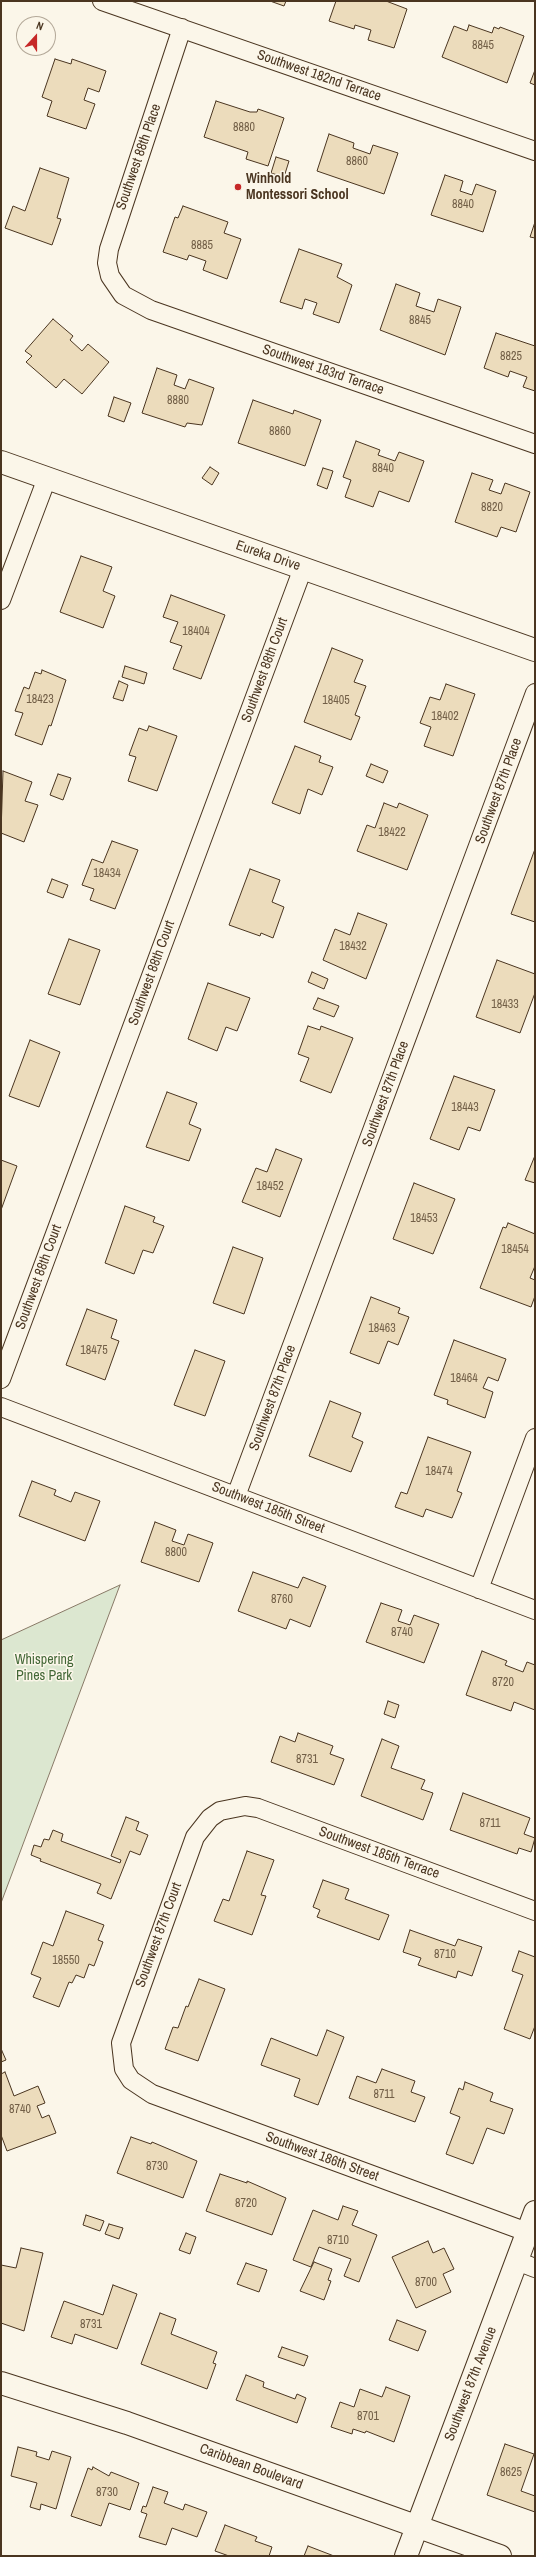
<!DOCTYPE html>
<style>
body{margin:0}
#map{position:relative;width:536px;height:2557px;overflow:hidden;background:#fbf6e9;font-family:"Archivo Narrow",sans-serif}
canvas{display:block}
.frame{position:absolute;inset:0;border:2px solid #4a3520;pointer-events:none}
.north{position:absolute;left:16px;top:16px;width:40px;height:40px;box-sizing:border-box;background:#fbf6e9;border:1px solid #b4a999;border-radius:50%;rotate:21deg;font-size:11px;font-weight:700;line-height:16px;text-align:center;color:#4a3520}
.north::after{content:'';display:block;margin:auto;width:14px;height:18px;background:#c62828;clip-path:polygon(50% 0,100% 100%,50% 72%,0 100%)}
</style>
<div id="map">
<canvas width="536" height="2557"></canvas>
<div class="frame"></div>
<div class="north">N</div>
</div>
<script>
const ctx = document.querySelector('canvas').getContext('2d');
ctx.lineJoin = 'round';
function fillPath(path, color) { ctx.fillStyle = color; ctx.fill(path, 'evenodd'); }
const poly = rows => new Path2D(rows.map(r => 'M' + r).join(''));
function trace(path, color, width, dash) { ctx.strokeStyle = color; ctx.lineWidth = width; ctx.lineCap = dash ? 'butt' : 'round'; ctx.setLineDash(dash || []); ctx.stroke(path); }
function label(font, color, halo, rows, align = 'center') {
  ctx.font = font + ' "Archivo Narrow",sans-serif'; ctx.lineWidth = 3; ctx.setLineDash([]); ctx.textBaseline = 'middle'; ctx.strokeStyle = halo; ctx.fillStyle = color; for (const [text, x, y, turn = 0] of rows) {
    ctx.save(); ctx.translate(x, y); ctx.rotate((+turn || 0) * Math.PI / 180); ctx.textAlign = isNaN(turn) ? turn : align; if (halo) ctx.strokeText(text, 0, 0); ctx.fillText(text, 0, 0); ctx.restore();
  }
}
const green = poly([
 [120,1585,1,1903,1,1640,120,1585]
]);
const building = poly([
 [270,1,286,1,284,6,270,1],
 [336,1,386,1,407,9,394,48,368,40,371,30,355,25,354,29,329,21,336,1],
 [469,25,492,33,494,27,499,29,500,27,524,36,507,83,442,57,454,26,467,31,469,25],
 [55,59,71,64,72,59,106,71,99,92,88,88,84,100,95,104,86,129,47,116,52,101,42,97,55,59],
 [535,70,535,85,530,83,535,70],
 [216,101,250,112,257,112,258,109,284,118,268,166,246,159,248,152,204,137,216,101],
 [329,134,354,143,353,148,370,154,373,145,398,153,384,194,317,171,329,134],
 [276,157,289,161,284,177,271,173,276,157],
 [40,168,69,178,57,218,61,219,52,245,5,228,13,206,25,211,40,168],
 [445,175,463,181,460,191,472,195,476,184,496,191,483,232,431,215,445,175],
 [183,206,228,222,224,233,241,239,227,279,203,270,206,261,189,255,187,260,163,252,175,217,178,218,183,206],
 [535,222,535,238,530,237,535,222],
 [299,249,342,264,337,277,352,285,339,323,313,314,317,303,305,299,302,309,280,302,299,249],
 [396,284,420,293,416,306,434,312,438,299,461,307,445,355,380,330,396,284],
 [53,319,73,336,70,340,82,351,88,344,109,362,82,394,64,379,56,388,26,362,32,356,25,351,53,319],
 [496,333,535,346,535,391,523,387,527,377,510,371,508,377,484,368,496,333],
 [157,368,177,375,174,385,185,389,189,379,214,388,202,425,187,423,185,427,142,413,157,368],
 [114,397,131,403,124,422,108,416,114,397],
 [253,400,293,414,294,410,321,420,305,466,238,443,253,400],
 [356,441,380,450,378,455,395,461,399,452,424,461,409,502,379,491,373,507,345,497,351,480,343,477,356,441],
 [210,467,219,473,212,485,202,478,210,467],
 [323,468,333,471,327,489,317,485,323,468],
 [472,473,493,480,489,490,501,494,505,483,530,492,516,532,501,527,497,537,455,522,472,473],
 [81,556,112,567,103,591,115,596,103,628,60,612,81,556],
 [171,595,225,615,201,679,173,669,182,646,170,642,178,622,163,617,171,595],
 [332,648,363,660,354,682,366,686,355,715,360,717,351,740,304,722,332,648],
 [125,666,147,673,144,684,122,677,125,666],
 [42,670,66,680,51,726,49,725,42,745,15,735,23,713,15,711,24,687,29,689,35,672,41,674,42,670],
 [119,681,128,685,123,701,113,698,119,681],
 [446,684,475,694,453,756,424,746,431,727,420,723,430,697,440,700,446,684],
 [149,726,177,736,157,791,128,781,136,757,129,755,139,728,147,731,149,726],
 [295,746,321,756,319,762,333,767,322,795,308,789,300,814,272,803,295,746],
 [371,764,388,771,383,783,366,776,371,764],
 [3,771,32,782,25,801,38,805,24,842,1,833,3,771],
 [58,774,71,778,63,800,50,795,58,774],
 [384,803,397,808,399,803,428,815,407,870,357,851,367,825,375,828,384,803],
 [112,841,138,850,115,909,90,900,94,889,82,885,92,859,103,863,112,841],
 [535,849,535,922,511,914,535,849],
 [250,869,280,880,272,902,284,907,273,938,261,933,260,936,229,925,250,869],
 [52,879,68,885,63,898,47,892,52,879],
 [358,913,387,924,366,979,323,960,335,929,350,935,358,913],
 [69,939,100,950,80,1005,48,994,69,939],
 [497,960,535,974,535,993,520,1033,476,1017,497,960],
 [312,972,328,979,324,989,308,982,312,972],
 [208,983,250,998,237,1031,226,1027,217,1051,188,1039,208,983],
 [318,998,339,1006,334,1017,313,1009,318,998],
 [308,1026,320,1030,321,1026,353,1038,331,1093,300,1081,309,1058,298,1054,308,1026],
 [30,1040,60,1052,39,1107,9,1096,30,1040],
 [454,1076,495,1090,480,1131,468,1127,459,1150,430,1139,454,1076],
 [167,1092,197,1103,189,1124,201,1129,189,1161,146,1147,167,1092],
 [276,1149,302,1159,280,1217,242,1202,256,1168,267,1172,276,1149],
 [534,1158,535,1158,535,1183,525,1180,534,1158],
 [1,1160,17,1166,1,1210,1,1160],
 [414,1183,455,1199,433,1254,393,1239,414,1183],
 [125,1206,155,1217,153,1222,164,1226,153,1253,143,1250,134,1274,105,1263,125,1206],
 [508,1223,535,1234,535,1266,530,1278,535,1280,535,1296,531,1307,480,1288,503,1227,506,1228,508,1223],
 [233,1247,263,1258,244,1314,213,1303,233,1247],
 [371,1297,400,1308,398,1313,409,1317,398,1345,388,1341,379,1364,350,1353,371,1297],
 [87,1309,117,1320,111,1338,119,1341,105,1380,66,1365,87,1309],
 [454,1340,506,1359,498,1381,488,1377,483,1388,493,1392,485,1418,447,1404,448,1400,434,1395,454,1340],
 [195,1350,225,1361,205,1416,174,1405,195,1350],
 [330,1401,361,1413,352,1437,363,1442,351,1472,309,1456,330,1401],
 [428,1437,471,1452,457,1491,462,1493,452,1518,426,1509,423,1517,395,1507,401,1492,407,1494,428,1437],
 [32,1481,56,1490,54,1495,71,1502,75,1492,100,1501,85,1541,19,1516,32,1481],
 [155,1522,176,1530,172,1541,184,1545,188,1534,213,1543,199,1582,141,1562,155,1522],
 [253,1572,298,1588,303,1577,326,1586,310,1627,290,1619,286,1629,238,1611,253,1572],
 [381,1603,402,1610,398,1621,410,1625,414,1615,439,1624,424,1663,366,1642,381,1603],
 [482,1651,507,1661,505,1665,523,1672,527,1662,535,1665,535,1710,514,1702,511,1711,466,1695,482,1651],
 [388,1701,399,1705,395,1718,384,1714,388,1701],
 [298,1733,333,1746,330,1754,344,1759,334,1785,271,1762,280,1736,295,1742,298,1733],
 [382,1739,399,1746,391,1768,425,1780,421,1789,433,1793,423,1820,361,1796,382,1739],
 [463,1793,530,1818,524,1834,535,1838,531,1852,519,1848,517,1854,450,1830,463,1793],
 [126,1817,139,1822,136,1830,148,1835,140,1855,130,1851,111,1899,97,1893,101,1884,40,1861,41,1859,31,1855,34,1845,41,1847,44,1839,49,1840,53,1830,63,1834,61,1841,120,1863,121,1860,111,1856,126,1817],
 [247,1851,274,1860,261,1895,266,1896,252,1935,214,1921,223,1899,229,1901,247,1851],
 [323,1880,349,1889,345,1899,389,1915,379,1940,317,1917,320,1910,313,1907,323,1880],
 [66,1911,104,1925,98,1940,103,1942,94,1966,89,1964,84,1978,76,1975,72,1983,69,1982,59,2007,33,1997,41,1978,31,1974,43,1942,53,1946,66,1911],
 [410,1930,455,1946,458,1939,482,1947,472,1976,458,1971,456,1978,418,1965,421,1958,403,1952,410,1930],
 [519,1951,535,1957,535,2026,530,2039,504,2029,523,1975,512,1971,519,1951],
 [199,1979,225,1989,198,2061,165,2049,173,2027,178,2028,186,2006,188,2007,199,1979],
 [327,2030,344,2037,318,2105,294,2096,300,2079,261,2065,271,2038,317,2056,327,2030],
 [2,2051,6,2060,1,2062,1,2052,2,2051],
 [382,2069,415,2081,411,2092,425,2097,415,2122,349,2098,357,2076,376,2083,382,2069],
 [5,2072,14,2096,38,2086,45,2103,37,2106,42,2118,49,2115,56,2133,7,2151,1,2135,1,2074,5,2072],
 [465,2082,493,2093,490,2101,513,2109,504,2134,487,2128,473,2164,446,2154,460,2117,450,2113,459,2088,463,2090,465,2082],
 [131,2137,151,2144,152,2142,197,2161,183,2198,117,2173,131,2137],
 [220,2174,247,2183,247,2181,286,2198,272,2235,206,2211,220,2174],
 [343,2206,358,2211,352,2225,377,2235,359,2282,344,2276,351,2259,319,2247,311,2267,293,2260,313,2210,338,2220,343,2206],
 [86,2215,104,2221,100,2231,83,2225,86,2215],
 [109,2224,123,2228,119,2239,105,2234,109,2224],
 [186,2233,196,2237,190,2254,179,2250,186,2233],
 [428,2241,433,2253,444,2248,454,2269,443,2274,451,2292,416,2308,392,2257,428,2241],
 [21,2248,43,2253,24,2331,1,2323,1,2265,16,2268,21,2248],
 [314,2262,332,2269,328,2280,331,2281,324,2300,300,2291,314,2262],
 [246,2263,267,2270,259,2292,237,2284,246,2263],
 [113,2285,137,2294,117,2349,75,2334,72,2344,51,2337,64,2301,103,2315,113,2285],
 [160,2313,176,2319,171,2334,217,2352,213,2363,216,2364,207,2389,141,2364,160,2313],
 [397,2320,426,2331,418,2351,389,2340,397,2320],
 [282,2347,308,2356,304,2366,278,2357,282,2347],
 [246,2375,264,2382,263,2387,295,2399,297,2394,306,2398,297,2423,236,2400,246,2375],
 [386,2387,410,2396,394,2442,366,2431,365,2433,353,2429,352,2434,331,2427,340,2402,354,2407,360,2389,382,2397,386,2387],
 [505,2444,534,2454,521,2491,535,2496,535,2512,487,2495,505,2444],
 [18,2447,37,2452,36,2456,49,2460,52,2451,71,2457,56,2509,41,2504,40,2510,30,2507,37,2483,11,2476,18,2447],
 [93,2467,109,2476,111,2472,139,2483,130,2510,109,2503,101,2526,71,2516,88,2468,92,2470,93,2467],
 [153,2487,168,2492,164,2503,183,2510,185,2504,207,2512,197,2537,172,2528,166,2545,139,2537,147,2514,141,2512,143,2506,146,2507,153,2487],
 [225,2525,257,2537,255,2541,272,2547,269,2556,229,2556,215,2551,225,2525],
 [308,2546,334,2556,304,2556,308,2546]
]);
const street = poly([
 [102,1,535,151],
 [182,28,109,249,107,263,110,276,123,295,151,310,535,444],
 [1,600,47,478],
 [1,1379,303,568],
 [1,1407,535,1610],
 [236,1496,535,693],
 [479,1589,535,1438],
 [527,2232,152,2094,131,2080,124,2069,121,2043,195,1837,210,1818,220,1811,245,1806,258,1808,535,1911],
 [517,2261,535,2268]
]);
const secondary = poly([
 [1,462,535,650],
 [1,2383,127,2423,500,2556],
 [406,2556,535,2212]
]);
const markers = [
 [238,187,4,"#c62828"]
];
const numberNames = [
 ["8845",483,46],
 ["8880",244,128],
 ["8860",357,162],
 ["8840",463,205],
 ["8885",202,246],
 ["8845",420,321],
 ["8825",511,357],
 ["8880",178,401],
 ["8860",280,432],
 ["8840",383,469],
 ["8820",492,508],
 ["18404",196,632],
 ["18423",40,700],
 ["18405",336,701],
 ["18402",445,717],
 ["18422",392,833],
 ["18434",107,874],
 ["18432",353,947],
 ["18433",505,1005],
 ["18443",465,1108],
 ["18452",270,1187],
 ["18453",424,1219],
 ["18454",515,1250],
 ["18463",382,1329],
 ["18475",94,1351],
 ["18464",464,1379],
 ["18474",439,1472],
 ["8800",176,1553],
 ["8760",282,1600],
 ["8740",402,1633],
 ["8720",503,1683],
 ["8731",307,1760],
 ["8711",490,1824],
 ["8710",445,1955],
 ["18550",66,1961],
 ["8711",384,2095],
 ["8740",20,2110],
 ["8730",157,2167],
 ["8720",246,2204],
 ["8710",338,2241],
 ["8700",426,2283],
 ["8731",91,2325],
 ["8701",368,2417],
 ["8625",511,2473],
 ["8730",107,2493]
];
const streetNames = [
 ["Southwest 182nd Terrace",319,76,19],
 ["Southwest 88th Place",139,157,-71],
 ["Southwest 183rd Terrace",323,370,19],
 ["Eureka Drive",268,556,19],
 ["Southwest 88th Court",265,670,-70],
 ["Southwest 87th Place",499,791,-70],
 ["Southwest 88th Court",152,973,-70],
 ["Southwest 87th Place",386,1094,-70],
 ["Southwest 88th Court",39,1277,-70],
 ["Southwest 87th Place",273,1398,-70],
 ["Southwest 185th Street",268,1508,21],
 ["Southwest 185th Terrace",379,1853,20],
 ["Southwest 87th Court",159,1935,-70],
 ["Southwest 186th Street",322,2157,20],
 ["Southwest 87th Avenue",471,2384,-69],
 ["Caribbean Boulevard",251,2467,20]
];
const poiNames = [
 ["Winhold",246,179],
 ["Montessori School",246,195]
];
const parkNames = [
 ["Whispering",44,1660],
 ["Pines Park",44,1676]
];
fillPath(green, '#dce7d0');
trace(green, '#887966', 1);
fillPath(building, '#ecdcbc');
trace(building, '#4a3520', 1);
trace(street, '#4a3520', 20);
trace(secondary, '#4a3520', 24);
trace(street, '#fbf6e9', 18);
trace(secondary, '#fbf6e9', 22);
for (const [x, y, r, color] of markers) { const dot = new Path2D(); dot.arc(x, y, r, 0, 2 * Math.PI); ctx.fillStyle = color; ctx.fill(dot); trace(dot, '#fbf6e9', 1.5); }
label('12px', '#725f47', null, numberNames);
label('14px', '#4a3520', '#fbf6e9', streetNames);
label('bold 14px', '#4a3520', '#fbf6e9', poiNames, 'left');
label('14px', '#436837', '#fbf6e9', parkNames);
</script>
